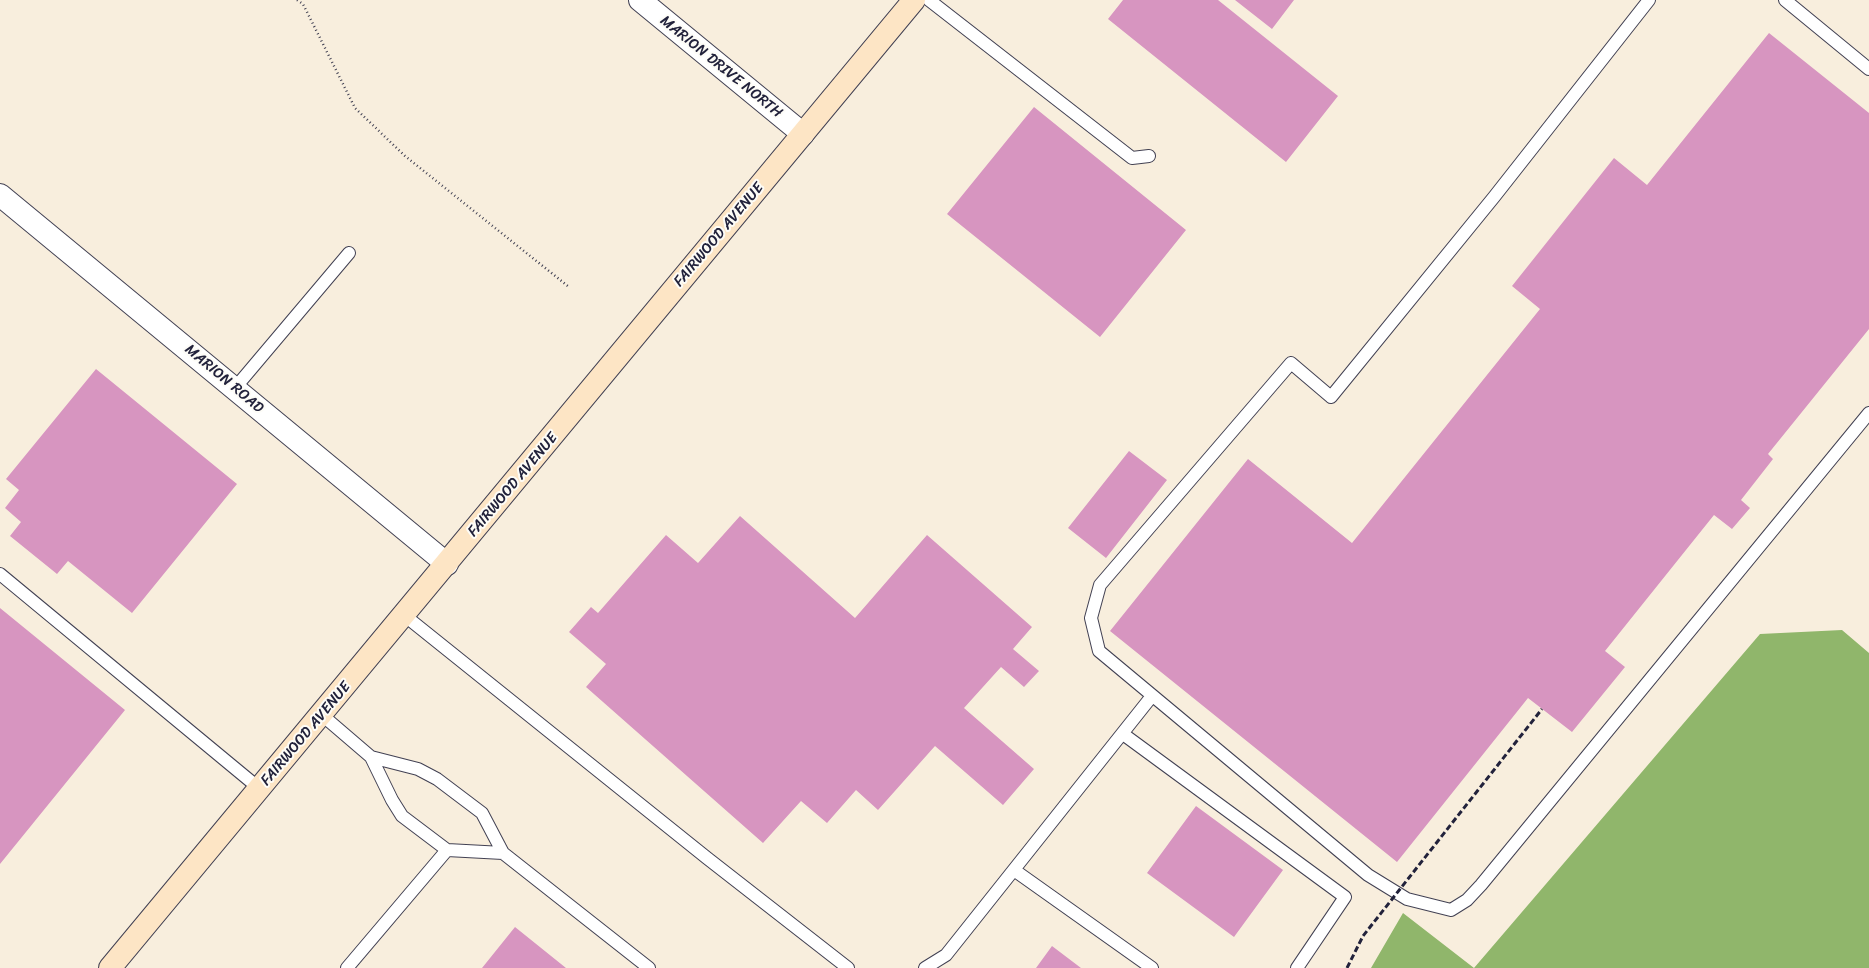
<!DOCTYPE html>
<style>
body{margin:0}
canvas{display:block;background:#f8eedd}
</style>
<canvas width="1869" height="968"></canvas>
<script>
const ctx = document.querySelector('canvas').getContext('2d');
ctx.lineJoin = 'round';
function fillPath(path, color) { ctx.fillStyle = color; ctx.fill(path, 'evenodd'); }
const poly = rows => new Path2D(rows.map(r => 'M' + r).join(''));
function trace(path, color, width, dash) { ctx.strokeStyle = color; ctx.lineWidth = width; ctx.lineCap = dash ? 'butt' : 'round'; ctx.setLineDash(dash || []); ctx.stroke(path); }
function label(font, color, halo, rows, align = 'center') {
  ctx.font = font + ' Sriracha,sans-serif'; ctx.lineWidth = 4; ctx.setLineDash([]); ctx.textBaseline = 'middle'; ctx.strokeStyle = halo; ctx.fillStyle = color; for (const [text, x, y, turn = 0] of rows) {
    ctx.save(); ctx.translate(x, y); ctx.rotate((+turn || 0) * Math.PI / 180); ctx.textAlign = isNaN(turn) ? turn : align; if (halo) ctx.strokeText(text, 0, 0); ctx.fillText(text, 0, 0); ctx.restore();
  }
}
const forest = poly([
 [1842,630,1869,653,1869,968,1371,968,1403,913,1474,968,1760,634]
]);
const building = poly([
 [1123,0,1218,0,1338,96,1286,162,1108,19],
 [1235,0,1294,0,1272,29],
 [1769,33,1869,113,1869,329,1768,454,1773,459,1741,500,1750,508,1732,529,1714,515,1605,651,1625,667,1572,732,1528,698,1397,862,1110,631,1248,459,1352,543,1540,309,1512,286,1614,158,1647,185],
 [1034,107,1186,230,1100,337,947,214],
 [96,369,237,484,132,613,68,561,57,574,10,536,21,522,5,508,19,490,6,479],
 [1129,451,1167,480,1106,558,1068,528],
 [740,516,855,618,927,535,1032,627,1013,649,1039,671,1024,687,1001,667,964,708,1034,769,1003,805,935,746,878,810,856,790,827,823,801,801,763,843,586,687,606,664,569,632,591,607,598,613,666,535,698,563],
 [0,608,125,710,0,864],
 [1196,806,1283,870,1234,937,1147,873],
 [515,927,566,968,482,968],
 [1052,946,1081,968,1036,968]
]);
const path = poly([
 [297,0,303,4,355,108,405,156,569,287]
]);
const lane = poly([
 [929,0,1132,158,1149,156],
 [1649,0,1494,197,1331,397,1291,363,1100,585,1091,618,1099,651,1368,875,1407,899,1451,910,1467,900,1481,885,1869,413],
 [1785,0,1869,69],
 [235,388,349,253],
 [0,574,260,789],
 [404,615,707,858,848,968],
 [322,715,371,757,392,800,402,816,447,850,503,853],
 [1123,734,1345,897,1297,968],
 [371,757,418,769,437,779,482,813,503,853,649,968],
 [1014,870,1152,968],
 [347,968,447,850],
 [925,968,946,955,1152,696]
]);
const street = poly([
 [640,0,803,134],
 [0,195,447,564]
]);
const secondary = poly([
 [110,968,914,0]
]);
const rail = poly([
 [1347,968,1363,936,1542,709]
]);
const streetNames = [
 ["MARION DRIVE NORTH",721,67,39],
 ["FAIRWOOD AVENUE",719,235,-50],
 ["MARION ROAD",224,379,40],
 ["FAIRWOOD AVENUE",513,485,-50],
 ["FAIRWOOD AVENUE",306,734,-50]
];
fillPath(forest, '#90b66b');
fillPath(building, '#d795c0');
trace(lane, '#424153', 14);
trace(street, '#424153', 24);
trace(secondary, '#424153', 24);
trace(path, '#424153', 2.5, [1, 3]);
trace(lane, '#fff', 12);
trace(street, '#fff', 22);
trace(secondary, '#fde5c5', 22);
trace(rail, '#22223b', 3, [6, 3]);
label('15px', '#22223b', '#fdfcf7', streetNames);
</script>
